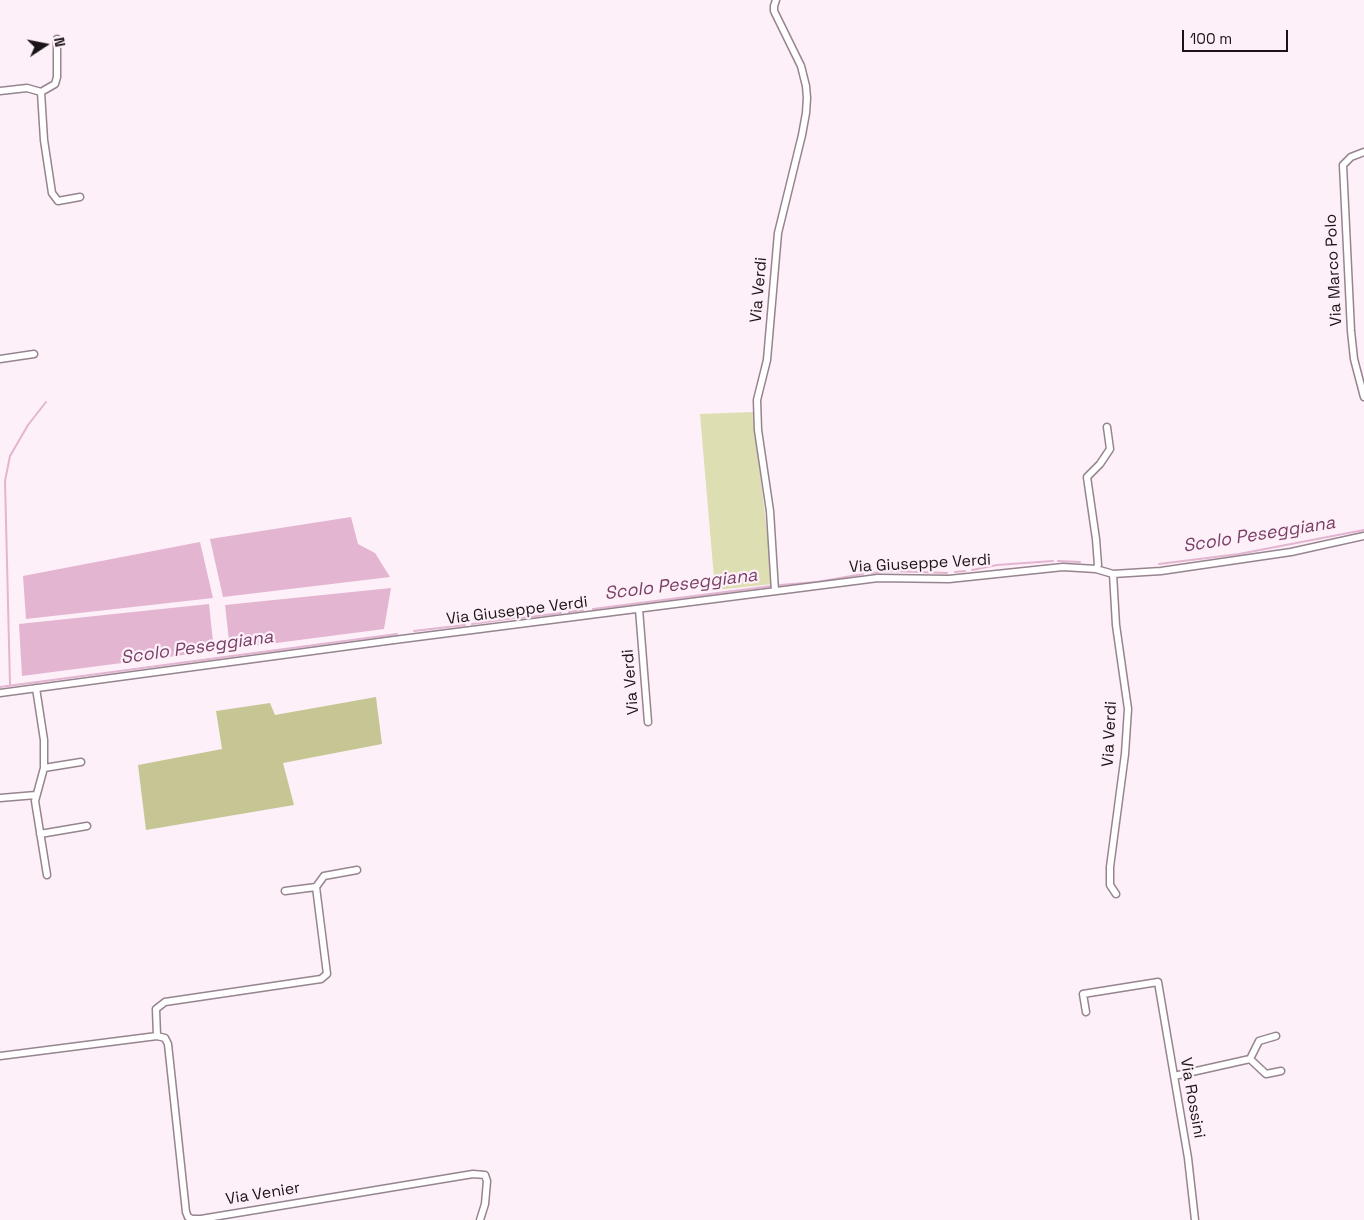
<!DOCTYPE html>
<style>
body{margin:0}
#map{position:relative;width:1364px;height:1220px;overflow:hidden;background:#fdf0f8;font-family:"Space Grotesk",sans-serif}
canvas{display:block}
.north{position:absolute;left:20px;top:20px;width:50px;height:50px;-webkit-text-stroke:4px #fdf0f8;paint-order:stroke;rotate:79deg;font-size:14px;font-weight:700;line-height:20px;text-align:center;color:#1a1418}
.north::after{content:'';display:block;margin:auto;width:18px;height:22px;background:#1a1418;clip-path:polygon(50% 0,100% 100%,50% 72%,0 100%)}
.scale{position:absolute;left:1182px;top:30px;width:106px;height:22px;box-sizing:border-box;border:2px solid #1a1418;border-top:0;padding-left:6px;font-size:15px;line-height:18px;white-space:nowrap;color:#1a1418;-webkit-text-stroke:4px #fdf0f8;paint-order:stroke}
</style>
<div id="map">
<canvas width="1364" height="1220"></canvas>
<div class="north">N</div>
<div class="scale">100 m</div>
</div>
<script>
const ctx = document.querySelector('canvas').getContext('2d');
ctx.lineJoin = 'round';
function fillPath(path, color) { ctx.fillStyle = color; ctx.fill(path, 'evenodd'); }
const poly = rows => new Path2D(rows.map(r => 'M' + r).join(''));
function trace(path, color, width, dash) { ctx.strokeStyle = color; ctx.lineWidth = width; ctx.lineCap = dash ? 'butt' : 'round'; ctx.setLineDash(dash || []); ctx.stroke(path); }
function label(font, color, halo, rows, align = 'center') {
  ctx.font = font + ' "Space Grotesk",sans-serif'; ctx.lineWidth = 4.5; ctx.setLineDash([]); ctx.textBaseline = 'middle'; ctx.strokeStyle = halo; ctx.fillStyle = color; for (const [text, x, y, turn = 0] of rows) {
    ctx.save(); ctx.translate(x, y); ctx.rotate((+turn || 0) * Math.PI / 180); ctx.textAlign = isNaN(turn) ? turn : align; if (halo) ctx.strokeText(text, 0, 0); ctx.fillText(text, 0, 0); ctx.restore();
  }
}
const green = poly([
 [753,412,773,584,715,590,700,414]
]);
const forest = poly([
 [376,697,382,744,283,763,294,805,146,830,138,765,222,749,216,711,270,703,275,715]
]);
const water = poly([
 [351,517,358,544,375,553,390,577,223,597,210,539],
 [200,542,213,598,26,619,23,576],
 [391,588,384,629,230,649,225,605],
 [209,604,214,651,22,676,19,624]
]);
const stream = poly([
 [1058,561,1080,562],
 [1159,564,1239,554,1364,530],
 [972,570,997,565,1053,561],
 [955,572,965,571],
 [872,573,892,571,947,573],
 [780,585,817,582,863,574],
 [593,609,772,586],
 [569,612,583,610],
 [520,618,561,613],
 [472,624,514,618],
 [414,631,465,625],
 [10,685,5,481,10,456,28,425,46,402],
 [0,687,397,634]
]);
const street = poly([
 [0,91,27,88,41,92,44,140,52,193,58,201,80,197],
 [41,92,55,84,57,77,57,39],
 [1364,152,1351,157,1343,165,1351,331,1354,359,1364,397],
 [0,359,34,354],
 [1096,569,1098,565,1096,539,1087,477,1100,464,1110,449,1107,427],
 [1113,574,1116,625,1128,709,1125,754,1110,867,1110,885,1116,894],
 [775,591,770,511,758,430,757,400,767,360,778,233,802,135,806,113,807,98,806,86,801,66,774,11,774,6,776,0],
 [639,609,648,722],
 [36,688,44,740,44,768,35,801,47,875],
 [0,693,394,640,878,578,949,579,1063,567,1096,569,1113,574,1161,571,1291,552,1364,536],
 [44,768,81,762],
 [0,798,36,795],
 [40,834,87,826],
 [285,891,316,887],
 [1086,1012,1083,994,1158,982,1188,1158,1195,1220],
 [157,1036,156,1009,165,1002,321,979,327,974,316,887,324,876,357,870],
 [0,1056,157,1036,165,1038,168,1044,186,1212,188,1217,192,1219,201,1219,473,1174,485,1175,487,1181,485,1204,480,1220],
 [1250,1059,1266,1074,1281,1071],
 [1174,1076,1250,1059,1259,1041,1276,1036]
]);
const streetNames = [
 ["Via Marco Polo",1334,270,-93],
 ["Via Verdi",759,290,-85],
 ["Via Giuseppe Verdi",920,564,-3],
 ["Via Giuseppe Verdi",517,611,-7],
 ["Via Verdi",631,682,-95],
 ["Via Verdi",1110,734,-87],
 ["Via Rossini",1192,1098,80],
 ["Via Venier",263,1194,-9]
];
const waterNames = [
 ["Scolo Peseggiana",1259,535,-9],
 ["Scolo Peseggiana",681,585,-7],
 ["Scolo Peseggiana",197,648,-8]
];
fillPath(green, '#dddeb1');
fillPath(forest, '#c6c695');
fillPath(water, '#e3b5d1');
trace(stream, '#e3b5d1', 2);
trace(street, '#96848f', 9);
trace(street, '#fff', 6);
label('16px', '#1a1418', '#fdf0f8', streetNames);
label('italic 18px', '#793f66', '#fdf0f8', waterNames);
</script>
